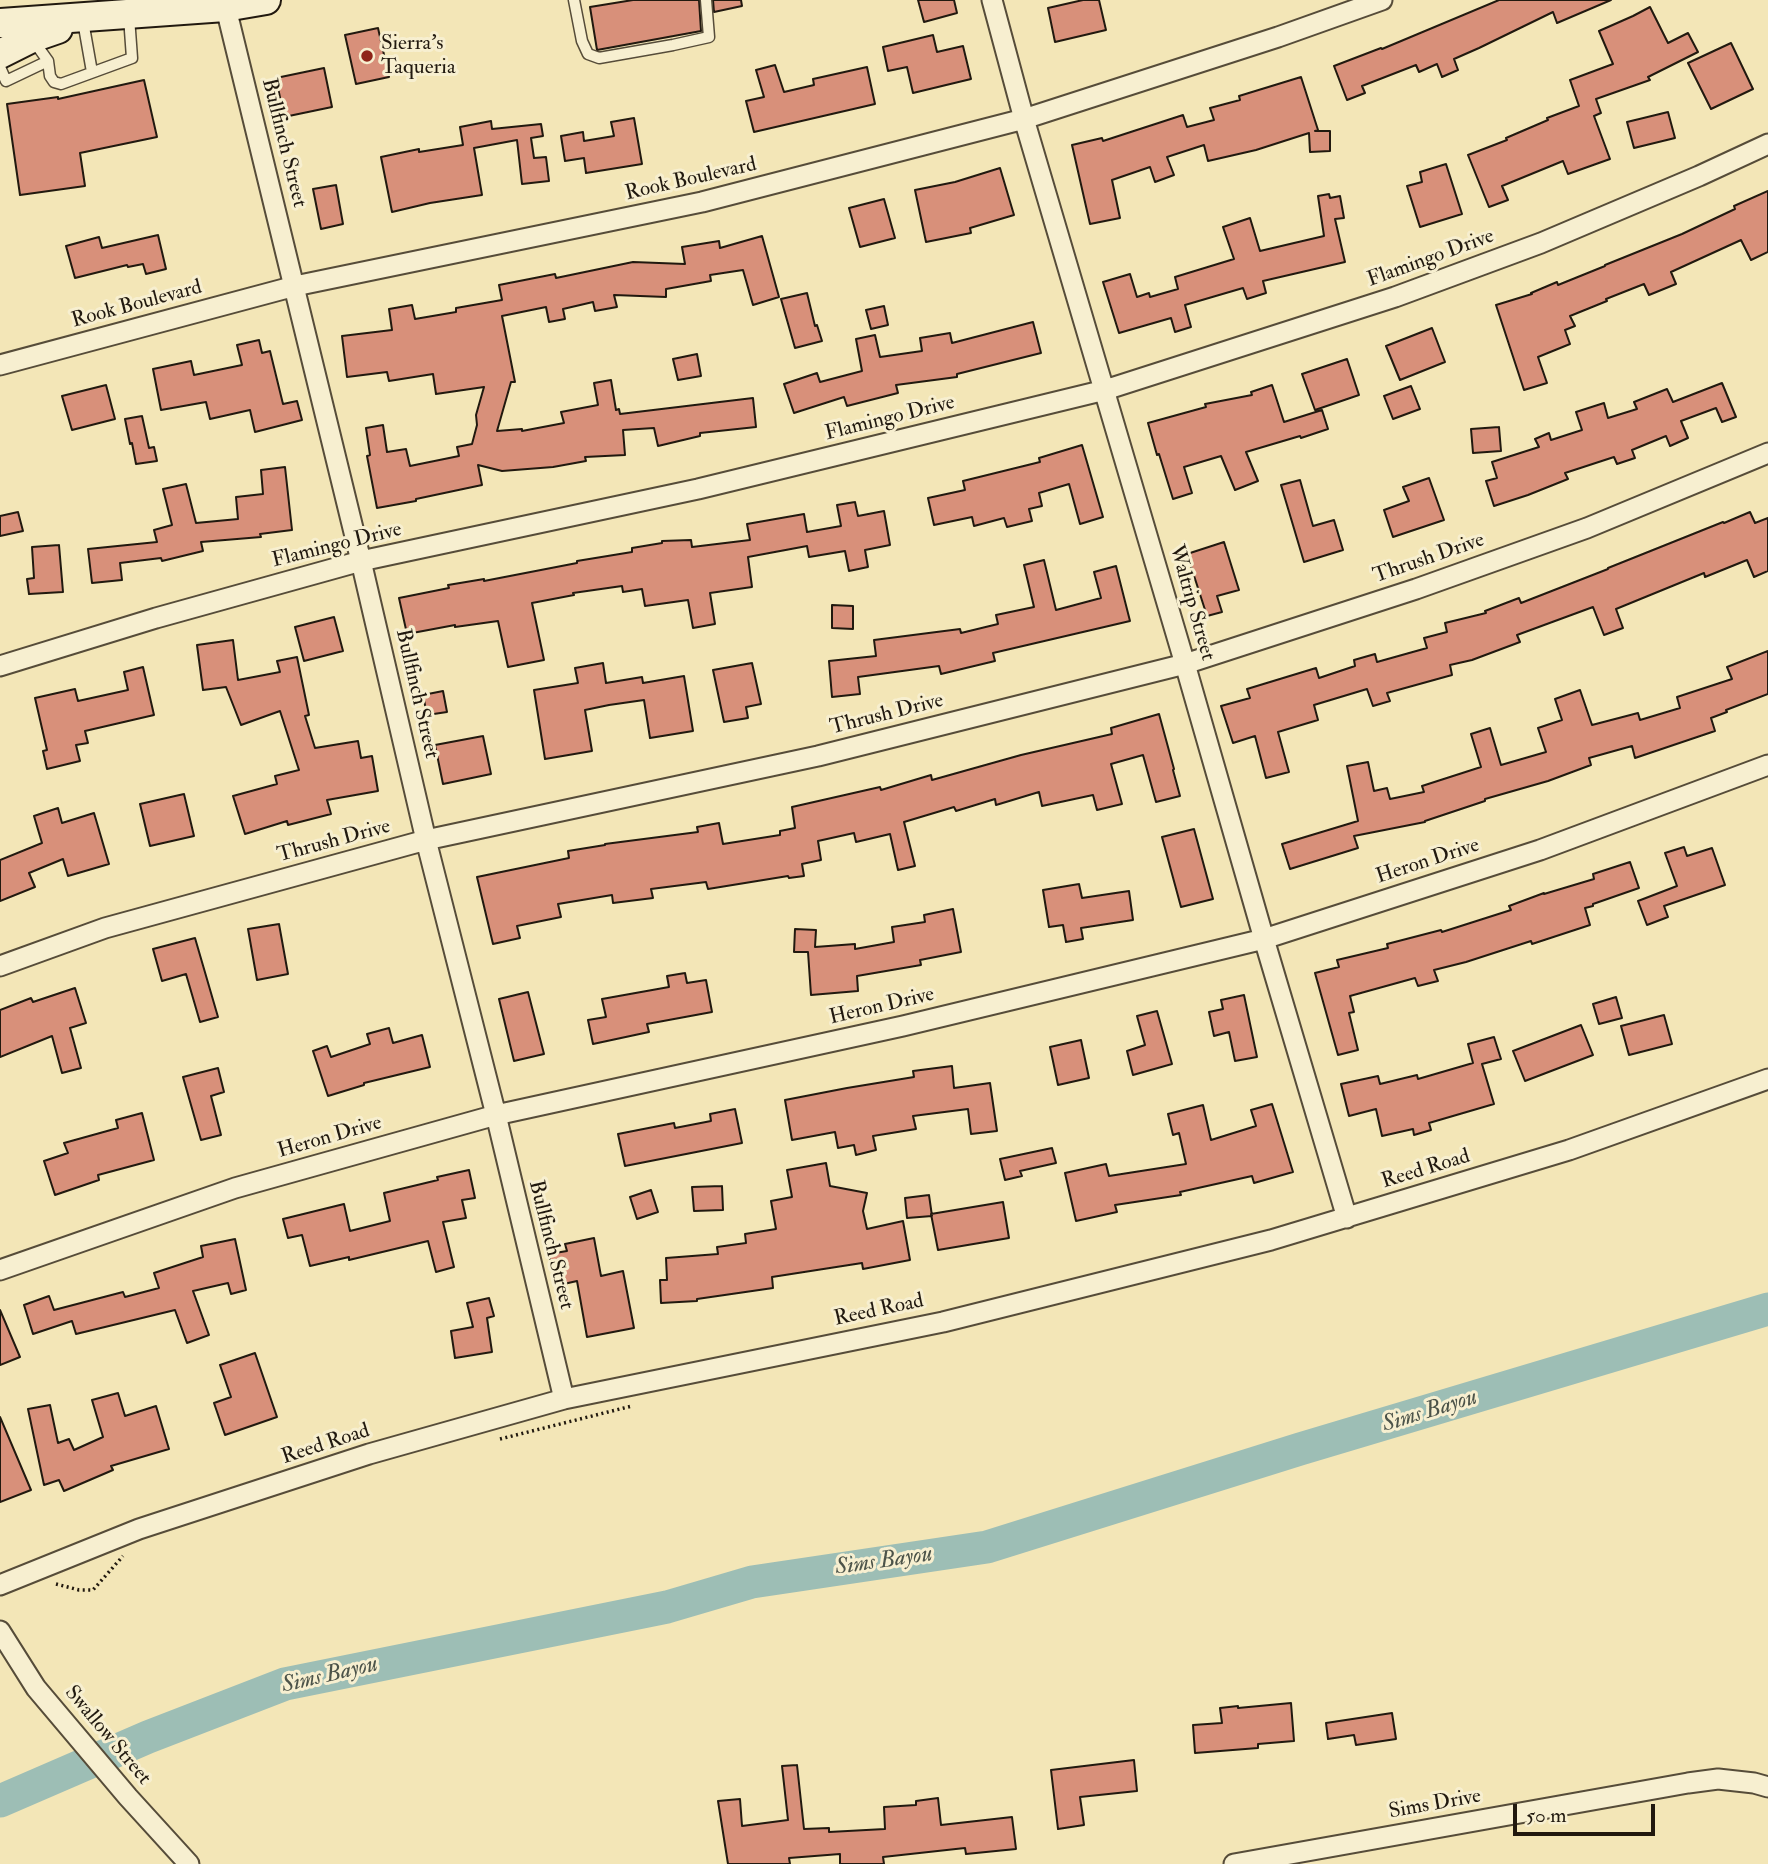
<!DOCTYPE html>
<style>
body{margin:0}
#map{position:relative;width:1768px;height:1864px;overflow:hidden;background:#f3e6b7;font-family:"IM FELL Double Pica",serif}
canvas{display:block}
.scale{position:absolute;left:1513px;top:1804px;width:142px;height:32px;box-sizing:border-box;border:4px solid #21190f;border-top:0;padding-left:9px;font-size:21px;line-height:24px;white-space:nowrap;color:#21190f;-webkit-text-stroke:5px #f7efd0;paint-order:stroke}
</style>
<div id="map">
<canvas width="1768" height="1864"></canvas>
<div class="scale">50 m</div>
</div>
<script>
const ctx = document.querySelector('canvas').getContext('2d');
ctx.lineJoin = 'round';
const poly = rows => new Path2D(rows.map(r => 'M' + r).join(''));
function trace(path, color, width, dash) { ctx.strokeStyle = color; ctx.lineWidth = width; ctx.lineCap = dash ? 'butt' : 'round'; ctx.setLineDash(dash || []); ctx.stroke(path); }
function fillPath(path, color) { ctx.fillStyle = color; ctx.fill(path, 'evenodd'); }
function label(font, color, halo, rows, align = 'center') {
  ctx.font = font + ' "IM FELL Double Pica",serif'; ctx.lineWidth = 6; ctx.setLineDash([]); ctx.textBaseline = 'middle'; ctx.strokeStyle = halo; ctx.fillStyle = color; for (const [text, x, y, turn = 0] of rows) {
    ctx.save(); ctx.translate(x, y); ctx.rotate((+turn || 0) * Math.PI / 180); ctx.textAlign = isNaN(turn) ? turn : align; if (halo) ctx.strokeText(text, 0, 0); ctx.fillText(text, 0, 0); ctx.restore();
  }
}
const river = poly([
 [0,1801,148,1737,285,1684,667,1607,752,1582,987,1547,1300,1449,1768,1309]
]);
const building = poly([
 [633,0,699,0,701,31,597,50,590,7,633,0],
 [713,0,741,0,742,6,714,12,713,0],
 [918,0,954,0,957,13,924,22,918,0],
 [1083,0,1099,0,1106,30,1055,42,1048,8,1083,0],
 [1499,0,1611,0,1557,23,1553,12,1479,48,1454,59,1458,70,1442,77,1437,64,1419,72,1416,65,1362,86,1365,93,1347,100,1334,66,1381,48,1382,49,1499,0],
 [1650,7,1668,43,1688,33,1698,52,1648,77,1650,80,1596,99,1601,113,1594,116,1610,159,1568,174,1563,161,1502,186,1508,200,1489,207,1468,155,1507,140,1506,138,1548,120,1547,118,1579,106,1570,80,1613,64,1599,31,1633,16,1650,7],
 [378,28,389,77,356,84,345,35,378,28],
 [933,35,937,52,963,46,971,79,913,93,907,67,888,71,883,47,933,35],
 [1731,43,1753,89,1711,109,1688,63,1731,43],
 [775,65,784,92,814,85,813,79,867,67,875,104,754,132,746,101,764,97,756,70,775,65],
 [324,68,332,107,284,117,276,78,324,68],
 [1301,77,1318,130,1315,131,1330,131,1330,151,1310,152,1309,133,1256,150,1208,161,1204,145,1167,157,1174,175,1155,182,1150,167,1112,180,1120,218,1090,224,1072,145,1102,138,1103,141,1183,115,1187,127,1214,120,1210,108,1240,100,1239,96,1301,77],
 [144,80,157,137,80,153,85,186,20,195,7,104,58,97,58,99,144,80],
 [1668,112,1675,138,1634,148,1627,122,1668,112],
 [634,118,642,164,586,173,584,158,565,161,561,136,583,132,584,141,614,136,611,122,634,118],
 [491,121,492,129,541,124,543,136,531,138,534,158,546,157,549,181,522,184,517,140,474,148,482,195,430,203,392,212,381,157,419,149,419,152,463,145,460,127,491,121],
 [1446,164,1462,214,1420,227,1407,186,1422,182,1420,172,1446,164],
 [1000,168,1014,215,970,228,971,233,926,242,915,190,955,182,1000,168],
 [336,185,343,224,321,229,313,189,336,185],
 [1768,191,1768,252,1751,260,1741,240,1671,272,1676,284,1649,295,1644,284,1606,299,1607,301,1570,316,1575,326,1565,330,1570,344,1538,357,1547,383,1524,390,1496,305,1532,294,1531,293,1557,282,1558,285,1605,266,1605,265,1682,234,1735,209,1734,206,1768,191],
 [1329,194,1330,198,1340,196,1344,218,1335,219,1345,262,1263,281,1266,293,1247,299,1243,288,1185,305,1191,327,1175,332,1171,318,1119,333,1103,282,1130,274,1137,297,1149,293,1150,297,1178,289,1175,277,1234,259,1223,227,1250,218,1260,251,1324,236,1318,196,1329,194],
 [884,199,895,238,860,247,849,208,884,199],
 [158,235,166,269,146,274,143,264,128,267,127,265,75,278,66,246,99,237,102,248,158,235],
 [762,236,779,297,753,305,743,270,710,275,711,281,666,289,666,297,614,295,617,307,595,311,593,302,563,309,565,319,549,322,546,307,502,316,515,382,511,382,497,431,522,429,522,431,564,423,561,412,598,405,594,383,611,380,616,410,619,409,620,414,753,398,756,427,700,433,700,436,658,446,654,428,623,430,625,455,585,457,586,461,553,467,502,471,478,465,482,485,416,499,416,501,377,508,367,456,370,455,366,428,383,425,387,452,406,449,410,466,459,456,457,447,472,444,477,425,476,415,484,387,436,394,433,374,389,381,387,372,347,377,342,336,392,330,389,309,412,305,415,319,456,312,456,308,502,300,499,285,555,274,556,278,633,262,685,264,682,247,719,241,720,248,762,236],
 [807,293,815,326,817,325,822,341,795,348,781,299,807,293],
 [884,306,888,325,871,329,866,310,884,306],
 [1033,322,1041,353,957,374,957,377,896,385,898,393,847,406,844,397,794,413,784,384,817,373,820,382,862,371,856,339,875,335,880,357,922,351,920,338,950,333,952,343,1033,322],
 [1432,328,1445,362,1400,380,1386,346,1432,328],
 [259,340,262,353,270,351,283,404,297,401,302,420,255,432,250,410,210,419,206,402,161,410,153,369,191,361,194,375,242,365,237,345,259,340],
 [697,354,701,376,678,380,673,359,697,354],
 [1347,359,1359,395,1315,410,1302,374,1347,359],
 [1722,383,1736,417,1722,422,1716,408,1681,421,1688,438,1670,446,1666,436,1632,450,1635,458,1617,464,1614,457,1565,473,1568,479,1528,495,1494,506,1486,481,1497,478,1492,462,1539,447,1535,439,1549,433,1551,440,1582,430,1576,412,1604,403,1608,418,1637,409,1634,402,1667,389,1673,402,1722,383],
 [106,385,115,419,72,430,62,396,106,385],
 [1272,385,1284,422,1322,410,1328,429,1301,438,1300,436,1246,452,1258,481,1235,490,1221,456,1184,467,1192,493,1173,499,1159,454,1157,455,1148,423,1206,407,1205,404,1252,395,1251,392,1272,385],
 [1411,386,1420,409,1393,419,1384,396,1411,386],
 [142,416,149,448,154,447,157,461,136,464,132,443,130,444,125,419,142,416],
 [1499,427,1501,451,1473,453,1471,429,1499,427],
 [1082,445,1103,517,1080,524,1069,484,1039,493,1042,506,1029,509,1032,521,1007,527,1004,518,974,526,972,517,934,525,928,498,965,490,963,481,1040,462,1039,458,1082,445],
 [285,467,292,530,260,534,261,537,201,542,203,551,162,561,161,558,120,563,122,580,92,583,88,549,157,542,154,530,172,525,163,489,186,484,196,523,238,519,236,497,263,494,261,470,285,467],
 [1429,478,1444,520,1393,537,1384,510,1409,501,1403,487,1429,478],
 [1300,480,1313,526,1334,520,1343,550,1304,562,1281,485,1300,480],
 [855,502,858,516,884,511,890,545,865,550,868,567,849,571,845,551,809,557,807,546,748,557,752,587,710,593,715,624,693,628,688,600,645,606,642,589,623,592,622,586,573,593,574,595,532,603,544,660,508,667,498,621,455,627,455,625,407,634,399,598,449,588,448,585,484,579,484,581,577,563,577,561,632,552,632,548,662,543,662,541,691,540,692,547,750,540,747,524,804,514,807,532,841,526,837,505,855,502],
 [18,512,23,531,0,536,0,516,18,512],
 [1750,512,1755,523,1768,518,1768,571,1754,577,1747,560,1705,577,1704,573,1616,609,1623,628,1604,635,1593,607,1517,635,1520,642,1472,660,1450,665,1452,675,1387,693,1390,701,1373,706,1367,689,1314,705,1318,720,1278,732,1289,772,1266,778,1255,736,1233,743,1221,706,1250,698,1247,689,1316,668,1319,678,1355,666,1354,660,1375,654,1377,662,1427,648,1424,638,1447,632,1445,623,1486,613,1485,611,1519,598,1521,603,1608,569,1608,568,1723,522,1724,523,1750,512],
 [1224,542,1239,590,1217,596,1222,612,1207,616,1187,554,1224,542],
 [59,545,63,592,29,594,27,579,34,578,32,547,59,545],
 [1044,560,1056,610,1101,598,1094,572,1116,566,1130,621,993,653,995,661,941,674,939,666,858,677,860,694,832,697,829,661,876,656,874,640,960,629,961,633,998,624,996,615,1034,607,1024,565,1044,560],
 [832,605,853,606,853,629,832,628,832,605],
 [334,617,343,651,304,661,295,627,334,617],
 [233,640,238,680,280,672,277,661,297,657,309,715,305,716,315,748,358,741,361,758,372,756,378,791,327,800,331,814,288,825,287,821,245,834,233,796,277,784,275,776,299,770,280,711,241,725,226,687,203,690,197,645,233,640],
 [1768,651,1768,694,1726,710,1727,712,1711,718,1715,731,1635,758,1632,746,1589,758,1591,765,1548,781,1485,799,1485,801,1425,821,1425,822,1354,836,1358,848,1290,869,1282,844,1358,821,1347,766,1368,762,1374,791,1387,788,1390,799,1424,792,1422,786,1481,767,1471,734,1490,728,1501,765,1546,752,1538,728,1562,720,1555,699,1580,690,1592,725,1638,713,1640,720,1680,708,1677,697,1732,679,1727,667,1768,651],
 [603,663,606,683,642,677,643,683,684,676,693,731,650,738,644,700,609,705,585,710,592,751,545,759,534,690,578,683,575,668,603,663],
 [752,663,761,704,746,707,748,718,724,722,713,670,752,663],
 [143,667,154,715,85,731,88,743,76,745,80,761,47,769,43,751,47,750,35,698,75,689,78,701,128,690,124,672,143,667],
 [443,691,447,712,427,715,423,695,443,691],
 [1159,714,1174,769,1173,770,1180,796,1156,802,1143,755,1111,764,1122,804,1097,810,1093,795,1042,806,1039,792,996,805,995,799,956,811,954,807,904,822,915,866,898,870,890,834,856,842,854,833,818,841,821,860,802,864,804,876,789,878,788,876,708,889,706,882,651,889,653,898,613,903,612,895,558,904,561,917,517,926,520,938,493,944,477,877,569,858,568,851,605,845,605,844,698,832,697,827,719,823,723,844,780,835,780,831,795,828,792,807,880,787,881,790,931,775,932,780,1021,755,1112,734,1111,728,1159,714],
 [483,736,491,774,443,784,435,745,483,736],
 [184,794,194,836,150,846,140,804,184,794],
 [58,808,62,823,94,813,109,864,68,876,63,859,29,873,35,887,0,901,0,860,42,843,34,816,58,808],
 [1194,829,1213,899,1181,907,1162,837,1194,829],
 [1684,847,1687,856,1712,848,1725,885,1664,906,1668,917,1647,925,1638,901,1677,886,1665,853,1684,847],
 [1630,862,1639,888,1593,904,1593,906,1585,908,1590,925,1532,944,1531,941,1466,962,1434,970,1438,981,1418,986,1415,978,1350,996,1354,1012,1349,1013,1358,1050,1338,1055,1315,973,1339,967,1337,960,1388,948,1387,944,1441,930,1442,932,1511,910,1509,906,1544,893,1544,894,1594,879,1593,874,1630,862],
 [1079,884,1082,898,1129,891,1133,920,1081,928,1083,939,1066,942,1063,925,1049,927,1043,890,1079,884],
 [953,909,961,952,920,960,921,965,857,976,858,991,811,995,808,952,794,952,795,929,816,930,815,947,855,944,855,949,894,942,892,927,925,922,924,915,953,909],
 [279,924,288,974,257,980,248,929,279,924],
 [195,938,218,1017,200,1022,186,974,162,981,153,949,195,938],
 [685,973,687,983,706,980,712,1012,647,1024,649,1032,593,1044,588,1020,606,1017,602,999,669,987,667,976,685,973],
 [75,988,86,1023,70,1028,81,1068,62,1073,52,1036,0,1057,0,1010,31,998,33,1002,75,988],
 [528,992,544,1054,514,1061,499,999,528,992],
 [1244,995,1257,1057,1235,1061,1229,1032,1214,1036,1209,1012,1223,1009,1221,1000,1244,995],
 [1616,997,1622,1018,1599,1024,1593,1004,1616,997],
 [1157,1011,1172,1064,1133,1075,1127,1051,1145,1045,1137,1016,1157,1011],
 [1664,1015,1672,1044,1629,1055,1621,1026,1664,1015],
 [1581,1025,1593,1055,1525,1081,1513,1051,1581,1025],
 [389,1028,393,1043,422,1035,430,1067,364,1083,364,1085,328,1096,313,1051,327,1046,331,1057,370,1044,367,1034,389,1028],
 [1494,1037,1501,1059,1482,1064,1494,1104,1429,1123,1431,1130,1414,1135,1413,1129,1382,1136,1376,1109,1349,1116,1341,1084,1378,1076,1380,1084,1417,1075,1418,1079,1473,1063,1468,1044,1494,1037],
 [1081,1040,1089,1078,1058,1085,1050,1047,1081,1040],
 [952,1066,954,1088,990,1083,997,1131,971,1134,968,1109,913,1116,916,1129,873,1136,876,1150,856,1155,854,1145,838,1148,835,1132,792,1140,785,1100,847,1088,914,1077,913,1071,952,1066],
 [218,1068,224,1092,211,1096,221,1135,201,1140,183,1077,218,1068],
 [1272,1104,1293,1172,1254,1183,1252,1176,1180,1192,1181,1195,1115,1205,1117,1212,1076,1221,1065,1173,1106,1164,1109,1176,1186,1164,1179,1133,1173,1135,1168,1114,1203,1105,1211,1140,1256,1126,1251,1110,1272,1104],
 [735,1109,742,1143,625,1166,618,1134,674,1123,675,1128,711,1121,710,1114,735,1109],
 [142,1113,154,1160,98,1175,99,1180,55,1195,44,1161,68,1153,64,1143,118,1128,116,1120,142,1113],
 [1052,1148,1056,1163,1020,1171,1022,1176,1005,1180,1000,1159,1052,1148],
 [826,1163,830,1186,867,1193,863,1211,867,1229,903,1221,910,1260,863,1269,862,1263,772,1277,773,1288,697,1299,697,1301,661,1303,660,1280,667,1280,666,1258,718,1254,717,1247,746,1243,745,1234,776,1229,771,1201,792,1197,787,1170,826,1163],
 [469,1170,475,1198,462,1200,466,1218,443,1222,454,1267,436,1272,428,1241,349,1260,349,1257,310,1266,302,1235,288,1238,283,1219,344,1204,350,1231,390,1221,384,1193,438,1180,437,1177,469,1170],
 [722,1186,723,1210,694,1211,692,1187,722,1186],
 [651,1190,658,1212,637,1219,630,1197,651,1190],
 [929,1195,932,1216,907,1218,905,1198,929,1195],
 [1003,1202,1009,1238,938,1250,931,1214,1003,1202],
 [594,1238,601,1276,623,1271,634,1328,587,1337,577,1281,555,1286,549,1254,567,1251,565,1244,594,1238],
 [235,1239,246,1290,231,1294,228,1283,193,1291,209,1335,187,1343,175,1310,76,1334,72,1321,33,1334,24,1305,49,1296,54,1310,123,1292,125,1297,159,1288,154,1273,203,1257,201,1246,235,1239],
 [489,1298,494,1316,487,1318,492,1352,455,1358,451,1331,473,1327,467,1303,489,1298],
 [0,1310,20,1357,0,1365,0,1310],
 [255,1353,277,1417,225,1435,214,1403,231,1397,220,1365,255,1353],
 [118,1393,125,1416,156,1406,169,1449,111,1466,113,1470,64,1491,59,1480,44,1485,28,1409,50,1405,58,1443,69,1439,74,1450,103,1437,92,1400,118,1393],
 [0,1417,31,1490,0,1502,0,1417],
 [1291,1703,1294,1741,1258,1744,1258,1748,1195,1753,1193,1725,1222,1723,1220,1708,1238,1706,1238,1708,1291,1703],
 [1392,1713,1396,1739,1356,1745,1354,1735,1328,1739,1326,1723,1392,1713],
 [1134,1760,1137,1791,1080,1797,1084,1825,1058,1829,1051,1770,1134,1760],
 [797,1765,804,1829,829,1828,829,1832,885,1829,884,1807,916,1805,916,1801,938,1798,941,1825,1012,1817,1016,1849,966,1854,965,1848,883,1857,884,1864,840,1864,840,1854,789,1858,790,1864,728,1864,718,1801,740,1799,742,1826,788,1820,782,1766,797,1765]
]);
const path = poly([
 [500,1439,632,1406],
 [56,1584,79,1590,93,1590,123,1556]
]);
const lane = poly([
 [574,0,582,41,588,54,599,58,673,45,709,37,706,0],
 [83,21,92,72],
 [48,61,50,76,54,82,61,84,132,58,129,17],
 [0,67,6,81,48,61,33,40]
]);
const street = poly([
 [224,0,361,561,426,840,496,1115,564,1399],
 [992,0,1024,119,1185,664,1264,939,1347,1218],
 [0,365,295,286,702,202,1024,119,1278,37,1382,0],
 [0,666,156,618,361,561,698,489,1105,390,1395,297,1541,243,1699,176,1768,144],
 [0,966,105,928,426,840,818,756,1185,664,1416,589,1587,528,1768,453],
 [0,1270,235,1188,496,1115,903,1026,1264,939,1540,850,1768,765],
 [0,1585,139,1529,369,1454,564,1399,943,1322,1271,1240,1569,1150,1768,1079],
 [0,1631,36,1688,128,1797,189,1864],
 [1234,1864,1688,1783,1718,1779,1754,1783,1768,1787]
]);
const secondary = poly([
 [0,23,225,7,266,0],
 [0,54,32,38,58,29]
]);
const markers = [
 [367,56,7,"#8f2418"]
];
const poiNames = [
 ["Sierra's",381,44],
 ["Taqueria",381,68]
];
const streetNames = [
 ["Bullfinch Street",283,143,76],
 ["Rook Boulevard",691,180,-13],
 ["Flamingo Drive",1431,259,-20],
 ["Rook Boulevard",137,305,-15],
 ["Flamingo Drive",890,419,-14],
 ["Flamingo Drive",337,546,-14],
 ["Thrush Drive",1429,559,-19],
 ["Waltrip Street",1191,603,74],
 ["Bullfinch Street",416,694,77],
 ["Thrush Drive",887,715,-14],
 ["Thrush Drive",334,842,-15],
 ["Heron Drive",1428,862,-18],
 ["Heron Drive",882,1007,-13],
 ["Heron Drive",330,1138,-16],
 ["Reed Road",1426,1170,-17],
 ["Bullfinch Street",550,1245,76],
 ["Reed Road",879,1311,-12],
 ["Reed Road",326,1445,-18],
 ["Swallow Street",107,1736,50],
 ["Sims Drive",1435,1805,-10]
];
const waterNames = [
 ["Sims Bayou",1430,1412,-17],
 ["Sims Bayou",884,1562,-8],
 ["Sims Bayou",330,1676,-13]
];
trace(river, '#9dbeb5', 33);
fillPath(building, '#d8907a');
trace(building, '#21190f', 2);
trace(lane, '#564c39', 13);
trace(street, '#564c39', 23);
trace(secondary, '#21190f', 32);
trace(path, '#21190f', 3.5, [2, 3.5]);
trace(lane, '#f7efd0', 10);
trace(street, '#f7efd0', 19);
trace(secondary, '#f7efd0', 28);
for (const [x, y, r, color] of markers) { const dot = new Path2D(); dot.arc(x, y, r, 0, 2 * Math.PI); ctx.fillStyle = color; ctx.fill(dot); trace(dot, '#f7efd0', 2.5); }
label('21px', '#21190f', '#f7efd0', poiNames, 'left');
label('21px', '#21190f', '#f7efd0', streetNames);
label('italic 23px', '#4c5349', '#f7efd0', waterNames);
</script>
